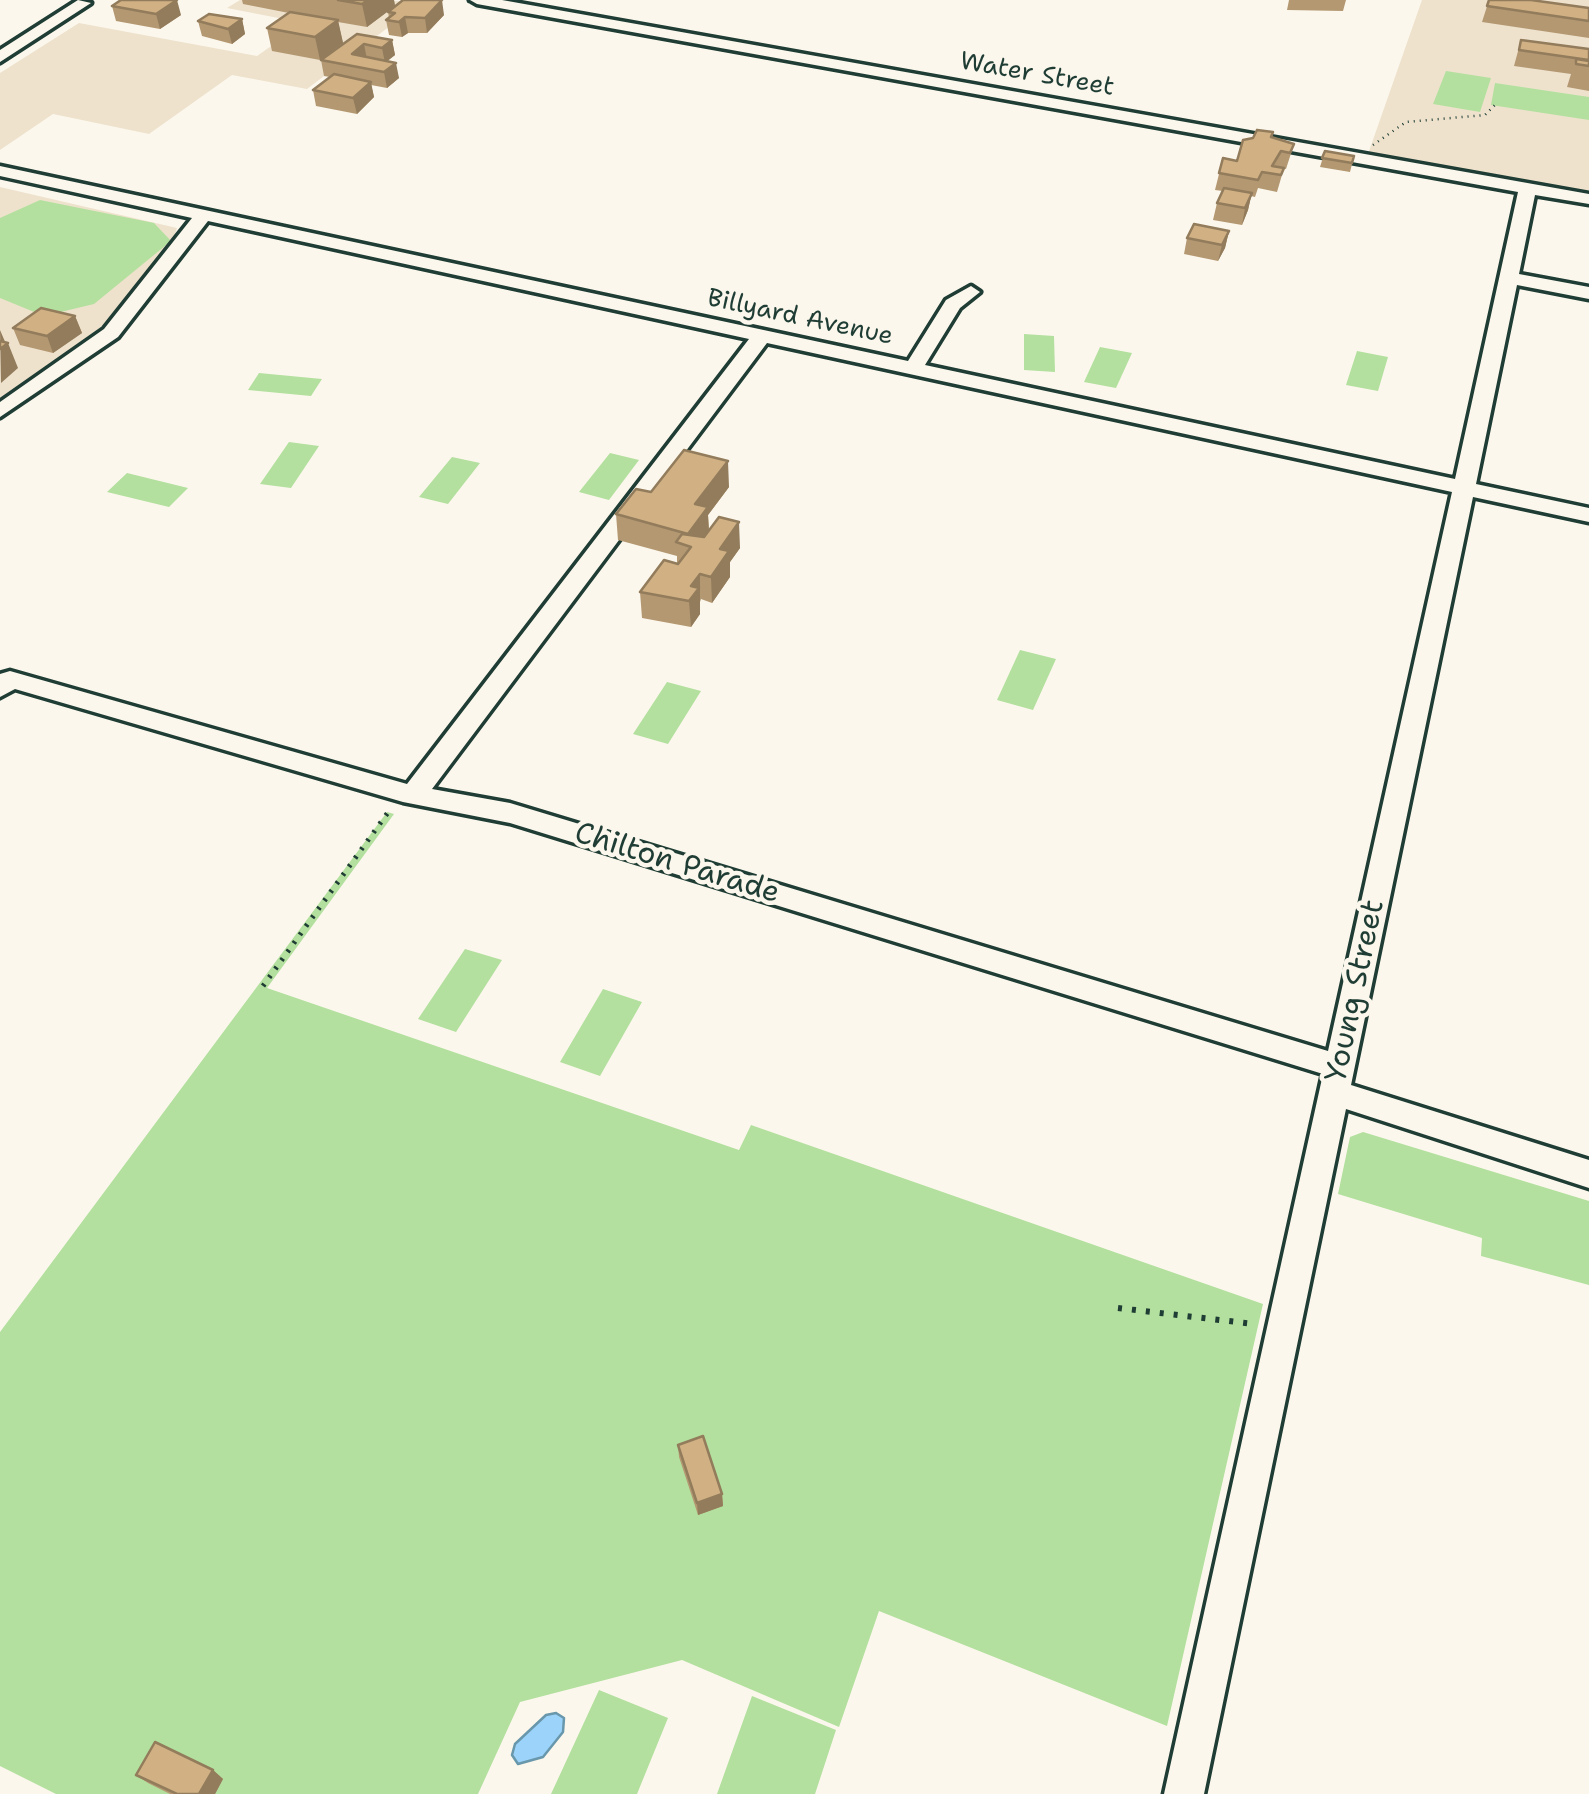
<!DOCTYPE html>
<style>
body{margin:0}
canvas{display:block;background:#fbf7ec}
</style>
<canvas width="1589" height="1794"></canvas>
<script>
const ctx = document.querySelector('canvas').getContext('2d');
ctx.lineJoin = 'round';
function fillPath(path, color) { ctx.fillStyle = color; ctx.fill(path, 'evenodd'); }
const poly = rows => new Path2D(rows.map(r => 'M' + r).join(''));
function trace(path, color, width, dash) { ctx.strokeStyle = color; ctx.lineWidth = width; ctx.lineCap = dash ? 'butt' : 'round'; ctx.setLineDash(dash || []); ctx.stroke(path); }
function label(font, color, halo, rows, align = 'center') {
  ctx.font = font + ' "Shantell Sans",sans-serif'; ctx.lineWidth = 9; ctx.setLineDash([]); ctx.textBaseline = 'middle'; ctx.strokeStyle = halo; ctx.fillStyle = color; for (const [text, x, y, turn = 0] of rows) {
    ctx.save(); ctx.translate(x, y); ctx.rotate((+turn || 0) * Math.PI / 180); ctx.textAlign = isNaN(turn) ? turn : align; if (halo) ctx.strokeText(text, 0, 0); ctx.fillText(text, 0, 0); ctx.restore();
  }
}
const built = poly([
 [240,0,423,1,307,89,232,75,149,134,53,114,0,150,0,73,79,23,257,56,304,23,227,8],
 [1422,0,1589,0,1589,192,1368,154],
 [0,187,177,228,169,252,98,331,0,399]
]);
const green = poly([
 [1446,71,1491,78,1480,112,1433,104],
 [1495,83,1589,97,1589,120,1491,105],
 [40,200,154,223,171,241,94,304,44,316,0,298,0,218],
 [1024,334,1054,336,1055,372,1024,370],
 [1100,347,1132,353,1116,388,1084,382],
 [1357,351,1388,357,1378,391,1346,385],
 [259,373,322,379,311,396,248,390],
 [289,442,319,446,291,488,260,484],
 [610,453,639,460,609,500,579,492],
 [452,457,480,463,448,504,419,497],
 [127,473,188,488,169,507,107,492],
 [1020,650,1056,659,1033,710,997,700],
 [667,682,701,691,668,744,633,734],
 [387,812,394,814,267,988,739,1150,751,1125,1263,1304,1167,1726,879,1611,839,1727,682,1660,520,1702,478,1794,56,1794,0,1766,0,1332],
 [465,949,502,960,456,1032,418,1019],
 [603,989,642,1002,600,1076,560,1062],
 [1363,1132,1589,1201,1589,1285,1481,1256,1482,1238,1338,1194,1350,1137],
 [599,1690,668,1718,637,1794,551,1794],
 [752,1696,836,1730,815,1794,717,1794]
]);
const water = poly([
 [556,1713,564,1718,563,1732,543,1757,518,1764,512,1755,515,1744,546,1715,556,1713]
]);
const pathFar2 = poly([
 [1373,145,1406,122,1485,115,1495,105]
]);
const pathFar1 = poly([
 [263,986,389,811]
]);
const path = poly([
 [1118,1308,1254,1324]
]);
const minor = poly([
 [78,0,91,3,0,62,0,50,78,0],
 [470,0,502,0,1589,194,1589,204,1535,195,1519,274,1589,287,1589,299,1517,285,1476,484,1589,508,1589,522,1473,497,1351,1085,1589,1160,1589,1188,1346,1109,1204,1794,1164,1794,1323,1074,510,823,403,802,15,689,0,697,0,674,10,671,407,784,749,339,208,221,118,337,0,417,0,402,104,329,192,218,0,176,0,166,908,361,946,300,971,286,980,292,960,308,925,365,1455,479,1518,192,477,4,470,0],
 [767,343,1452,492,1328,1051,510,803,432,789,767,343]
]);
const wall = poly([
 [242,0,394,0,395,6,367,27,338,22,343,43,320,60,272,51,267,28,289,13,243,4],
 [1289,0,1346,0,1343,11,1287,10],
 [1489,0,1589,8,1589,38,1482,22],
 [112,6,181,15,160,29,116,21],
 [388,12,444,15,427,33,408,33,402,37,389,35,386,20,389,18],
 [242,19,245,34,232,44,202,36,198,21],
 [357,34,392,40,395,55,387,61,399,78,387,88,371,85,374,97,357,114,316,106,313,90,330,77,324,76,321,60],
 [1521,40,1589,49,1589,91,1567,87,1571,74,1514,66],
 [1273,132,1272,138,1294,144,1286,169,1277,167,1284,168,1277,192,1258,188,1255,197,1251,196,1248,210,1242,225,1213,220,1217,203,1223,191,1215,190,1223,158,1237,161,1253,138],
 [1325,151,1354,156,1350,172,1320,167],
 [1229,231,1225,248,1218,261,1184,254,1187,238],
 [75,316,82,333,53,353,20,345,13,328],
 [729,487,708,515,709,530,740,548,730,562,730,577,712,603,701,599,700,602,700,614,691,627,642,618,640,592,677,564,677,556,618,540,616,514,651,492],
 [678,1445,722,1494,723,1506,698,1515,679,1457],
 [213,1770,223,1779,215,1794,170,1794,148,1783,136,1775]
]);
const shadedWall = poly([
 [177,0,181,15,160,29,156,14],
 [368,0,394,0,395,6,367,27,362,4],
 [442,0,444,15,427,33,425,18],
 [405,17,408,33,402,37,399,22],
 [242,19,245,34,232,44,228,29],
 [338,20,343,43,320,60,315,37],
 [392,40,395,55,385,63,382,48],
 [364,44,367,60,352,54],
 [396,63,399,78,387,88,384,72],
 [371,82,374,97,357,114,353,98],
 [1252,193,1248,210,1242,225,1245,208],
 [1229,231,1225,248,1218,261,1222,245],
 [75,316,82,333,53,353,47,336],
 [0,330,6,344,8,343,18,368,1,383],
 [728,461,729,487,708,515,709,533,691,558,688,534,695,504],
 [739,522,740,548,730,562,730,577,712,603,711,577,720,549],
 [700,574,700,614,691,627,689,601,691,586],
 [722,1494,723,1506,698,1515,697,1503],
 [213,1770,223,1779,215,1794,199,1794]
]);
const building = poly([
 [121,0,177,0,156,14,112,6,121,0],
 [338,0,368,0,362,4,338,0],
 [403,0,442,0,425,18,405,17,399,22,386,20,395,13,388,12,403,0],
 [1489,0,1531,0,1589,8,1589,21,1487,6,1489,0],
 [290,12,338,20,315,37,267,28,290,12],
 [209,14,242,19,228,29,198,21,209,14],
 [357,34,392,40,382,48,364,44,352,54,396,63,384,72,321,60,357,34],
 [1521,40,1589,49,1589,60,1519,50,1521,40],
 [1576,59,1589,61,1589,66,1576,64,1576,59],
 [334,74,371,82,353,98,313,90,334,74],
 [1257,130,1273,132,1271,137,1294,144,1290,153,1281,151,1272,166,1284,168,1281,175,1262,172,1258,180,1219,173,1223,158,1237,161,1243,140,1253,138,1257,130],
 [1325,151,1354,156,1352,163,1322,158,1325,151],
 [1224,188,1252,193,1245,208,1217,203,1224,188],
 [1194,224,1229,231,1222,245,1187,238,1194,224],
 [41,308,75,316,47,336,13,328,41,308],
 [0,341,8,343,0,349,0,341],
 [684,450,728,461,695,504,708,507,688,534,616,514,636,489,651,492,684,450],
 [719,517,739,522,720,549,729,551,711,577,700,574,691,586,699,588,689,601,640,592,664,560,678,564,691,547,676,542,682,534,704,537,719,517],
 [703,1436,722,1494,697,1503,678,1445,703,1436],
 [155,1742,213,1770,199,1794,177,1794,136,1775,155,1742]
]);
const farStreetnames = [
 ["Water Street",1037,75,10],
 ["Billyard Avenue",800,318,12]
];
const streetNames = [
 ["Chilton Parade",677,864,17],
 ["Young Street",1356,991,-78]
];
fillPath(built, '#eee2cd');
fillPath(green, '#b3e09e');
fillPath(water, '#9bd3fa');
trace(water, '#6997ab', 2.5);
trace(minor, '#1f3d34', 7);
trace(pathFar2, '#1f3d34', 2.5, [1, 5]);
trace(pathFar1, '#1f3d34', 5, [2.5, 8]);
trace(path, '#1f3d34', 6, [4, 10]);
fillPath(minor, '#fbf7ec');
fillPath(wall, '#b49872');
fillPath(shadedWall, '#927c5c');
fillPath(building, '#d1b184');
trace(building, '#927c5c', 2.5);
label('25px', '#1f3d34', '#fbf7ec', farStreetnames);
label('30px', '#1f3d34', '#fbf7ec', streetNames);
</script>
